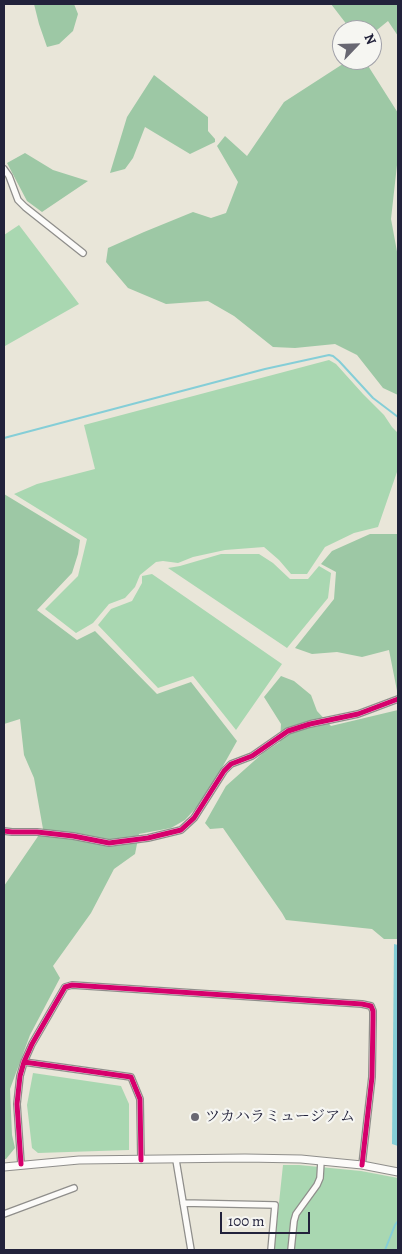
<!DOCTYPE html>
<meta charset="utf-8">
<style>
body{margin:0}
#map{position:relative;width:402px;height:1254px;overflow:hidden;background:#e9e6d9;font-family:Alegreya,serif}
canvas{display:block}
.frame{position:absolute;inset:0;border:5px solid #22223b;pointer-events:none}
.north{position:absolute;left:332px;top:20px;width:50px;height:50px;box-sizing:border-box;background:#f6f6f2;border:1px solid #a1a1a9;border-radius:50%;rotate:66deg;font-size:14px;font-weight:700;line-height:20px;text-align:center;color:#22223b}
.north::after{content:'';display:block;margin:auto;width:18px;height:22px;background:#686772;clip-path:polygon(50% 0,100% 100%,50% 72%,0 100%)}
.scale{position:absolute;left:220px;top:1212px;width:90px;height:22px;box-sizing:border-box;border:2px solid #22223b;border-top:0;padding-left:6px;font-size:15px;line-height:18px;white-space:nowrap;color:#22223b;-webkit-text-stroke:4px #f6f6f2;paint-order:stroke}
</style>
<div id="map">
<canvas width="402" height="1254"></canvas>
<div class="frame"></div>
<div class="north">N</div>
<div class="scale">100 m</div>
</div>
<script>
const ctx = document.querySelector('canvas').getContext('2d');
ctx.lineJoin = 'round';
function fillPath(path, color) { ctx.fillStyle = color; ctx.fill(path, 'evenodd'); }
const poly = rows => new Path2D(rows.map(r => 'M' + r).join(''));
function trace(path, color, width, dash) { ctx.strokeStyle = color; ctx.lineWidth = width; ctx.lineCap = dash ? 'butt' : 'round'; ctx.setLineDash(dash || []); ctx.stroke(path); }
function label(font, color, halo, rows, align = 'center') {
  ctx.font = font + ' Alegreya,"Noto Serif JP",serif'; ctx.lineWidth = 4.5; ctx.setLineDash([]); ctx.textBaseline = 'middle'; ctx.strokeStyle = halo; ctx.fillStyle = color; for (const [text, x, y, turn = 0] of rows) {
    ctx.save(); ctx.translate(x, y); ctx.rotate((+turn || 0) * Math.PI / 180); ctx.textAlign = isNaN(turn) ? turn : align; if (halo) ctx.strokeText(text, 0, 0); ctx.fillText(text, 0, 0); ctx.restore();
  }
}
const green = poly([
 [19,225,79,304,5,346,4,343,4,235],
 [329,360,336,364,363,394,384,415,392,427,398,433,398,469,378,527,354,533,325,547,307,574,291,574,279,560,264,547,225,550,193,557,178,563,163,561,156,562,140,575,135,587,125,598,109,604,93,623,76,633,45,609,78,576,87,539,14,494,37,484,95,469,84,425],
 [221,554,259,554,273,563,290,579,308,579,319,566,331,573,328,598,287,648,168,568,180,566],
 [152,574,282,664,236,730,193,676,158,688,98,625,111,609,132,601,142,583,142,576],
 [33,1073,121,1086,129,1104,129,1150,38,1153,32,1148,27,1105],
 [283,1165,299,1165,361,1171,398,1178,398,1250,274,1250]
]);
const forest = poly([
 [34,4,74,4,78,14,73,31,59,44,47,47,39,24],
 [331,4,398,4,398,36,388,21,372,34,372,30,351,30],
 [349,60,365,61,398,113,398,156,391,219,398,257,398,395,383,388,357,355,335,344,295,348,273,347,234,316,208,301,166,304,128,288,106,262,108,248,144,232,193,212,211,218,226,213,238,182,217,146,225,136,247,156,284,102],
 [154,75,208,117,208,131,215,139,215,142,190,154,145,127,133,158,125,169,110,173,127,117],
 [25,153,53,170,88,181,42,212,27,201,7,163],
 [4,494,80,540,78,554,72,573,37,610,77,640,95,631,157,694,191,682,237,741,205,798,185,820,171,828,139,834,135,854,114,869,91,913,53,966,60,978,30,1035,10,1089,12,1135,15,1148,6,1159,4,1159,4,886,43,829,34,778,24,755,20,719,4,724],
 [370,534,398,534,398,696,389,650,362,657,337,652,312,654,295,648,334,599,336,572,321,564,332,551],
 [281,676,294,681,311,695,317,711,331,726,398,710,398,939,384,939,372,929,286,920,282,913,223,828,210,829,205,823,226,786,263,753,280,742,281,724,264,697]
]);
const water = poly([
 [394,944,398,945,398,1146,392,1144]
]);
const stream = poly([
 [4,438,265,369,329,355,333,356,339,361,373,398,398,417],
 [385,1250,395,1225,398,1221]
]);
const minor = poly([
 [4,169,9,176,18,200,25,207,83,253],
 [4,831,12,832,37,832,73,836,109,843,148,838,181,830,194,818,224,771,231,764,252,756,288,731,310,724,358,714,398,699],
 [24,1062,131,1077,140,1099,141,1160],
 [176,1160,191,1250],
 [21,1164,17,1104,20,1076,24,1062,32,1044,65,987,72,985,362,1004,371,1006,373,1011,373,1019,372,1077,362,1165],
 [183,1203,275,1205,271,1250],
 [4,1214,74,1188],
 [291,1250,294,1221,296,1214,317,1185,320,1178,321,1161]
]);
const tertiary = poly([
 [4,1167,79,1160,245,1158,301,1159,321,1161,362,1165,398,1172]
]);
const cycleway = poly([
 [4,831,12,832,37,832,73,836,109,843,148,838,181,830,194,818,224,771,231,764,252,756,288,731,310,724,358,714,398,699],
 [24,1062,131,1077,140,1099,141,1160],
 [21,1164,17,1104,20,1076,24,1062,32,1044,65,987,72,985,362,1004,371,1006,373,1011,373,1019,372,1077,362,1165]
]);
const markers = [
 [195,1117,5,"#686772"]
];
const poiNames = [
 ["ツカハラミュージアム",205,1117]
];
fillPath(green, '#a9d7b1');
fillPath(forest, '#9dc8a5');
fillPath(water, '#85ced7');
trace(stream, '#85ced7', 2);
trace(minor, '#8f8e8b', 8);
trace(tertiary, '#8f8e8b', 9);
trace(minor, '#fcfbf9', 5.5);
trace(tertiary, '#fcfbf9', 7);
trace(cycleway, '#d6006c', 5);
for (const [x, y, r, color] of markers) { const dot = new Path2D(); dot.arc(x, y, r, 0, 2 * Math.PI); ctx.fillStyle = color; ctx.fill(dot); trace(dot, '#f6f6f2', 2); }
label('15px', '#22223b', '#f6f6f2', poiNames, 'left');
</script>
